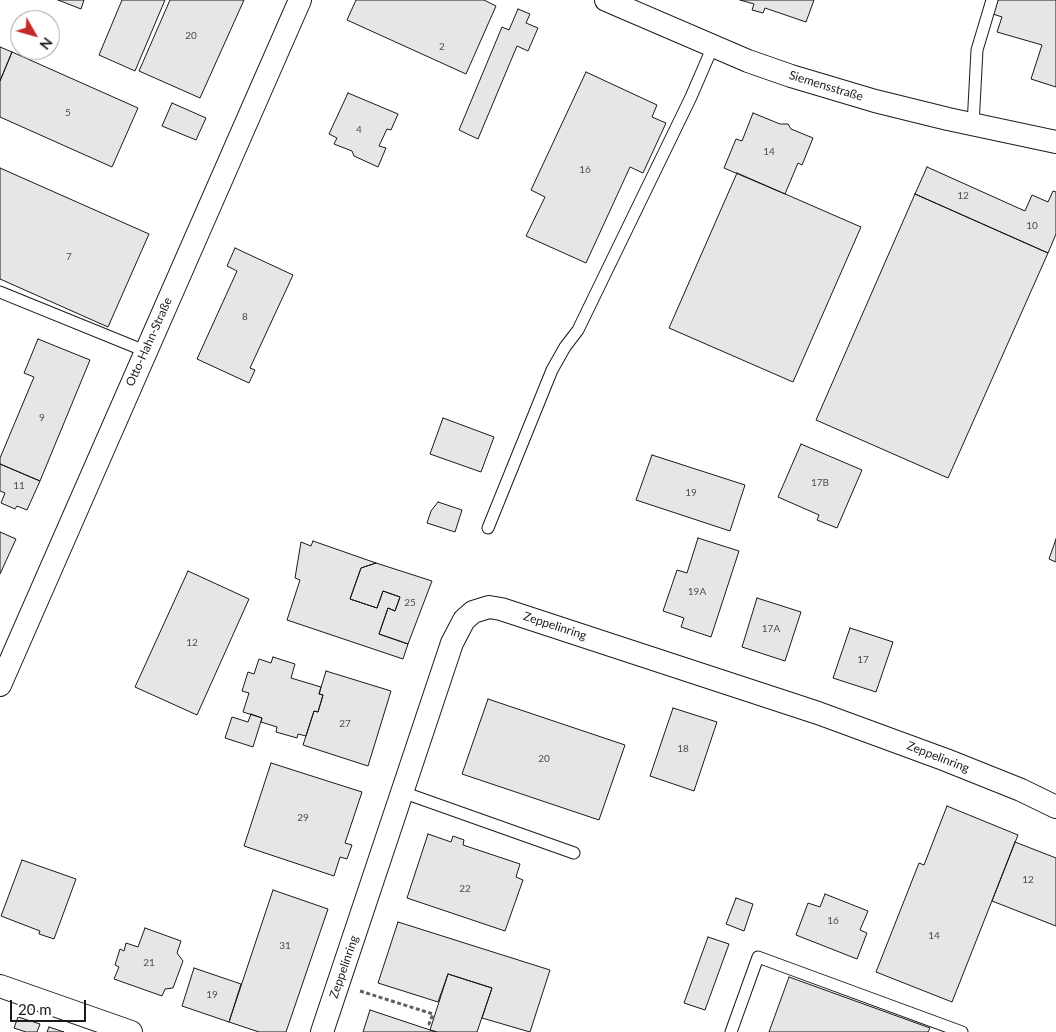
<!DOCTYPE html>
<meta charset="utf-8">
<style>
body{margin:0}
#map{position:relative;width:1056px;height:1032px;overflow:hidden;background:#fff;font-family:Lato,sans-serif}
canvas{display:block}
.north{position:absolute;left:10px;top:10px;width:50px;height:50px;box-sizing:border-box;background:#fff;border:1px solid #a3a3a3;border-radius:50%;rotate:128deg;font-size:14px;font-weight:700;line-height:20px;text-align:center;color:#1a1a1a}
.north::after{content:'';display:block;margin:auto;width:18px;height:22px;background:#c62828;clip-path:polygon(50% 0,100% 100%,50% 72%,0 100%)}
.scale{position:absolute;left:10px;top:1000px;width:76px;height:22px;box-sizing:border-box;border:2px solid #1a1a1a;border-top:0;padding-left:6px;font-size:15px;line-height:18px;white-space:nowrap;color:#1a1a1a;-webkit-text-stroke:4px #fff;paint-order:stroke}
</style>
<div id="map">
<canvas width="1056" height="1032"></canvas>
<div class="north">N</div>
<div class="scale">20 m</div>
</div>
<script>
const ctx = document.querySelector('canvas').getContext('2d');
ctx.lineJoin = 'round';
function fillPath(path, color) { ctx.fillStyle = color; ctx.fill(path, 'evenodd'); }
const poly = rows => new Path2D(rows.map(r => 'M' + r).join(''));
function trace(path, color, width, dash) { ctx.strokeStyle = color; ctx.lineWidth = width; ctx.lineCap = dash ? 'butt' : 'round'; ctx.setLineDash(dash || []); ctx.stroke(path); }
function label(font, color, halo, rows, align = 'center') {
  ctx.font = font + ' Lato,sans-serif'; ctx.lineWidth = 4; ctx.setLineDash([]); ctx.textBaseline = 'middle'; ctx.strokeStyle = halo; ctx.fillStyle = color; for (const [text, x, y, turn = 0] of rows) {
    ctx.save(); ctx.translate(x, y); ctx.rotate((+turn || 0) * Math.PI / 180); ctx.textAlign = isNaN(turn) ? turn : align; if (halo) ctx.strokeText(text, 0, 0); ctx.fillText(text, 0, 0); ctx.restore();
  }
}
const building = poly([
 [58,0,84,0,81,9,58,0],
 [122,0,165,0,135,71,99,55,122,0],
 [170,0,244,0,200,98,139,71,170,0],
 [356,0,484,0,496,6,466,74,347,20,356,0],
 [740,0,814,0,806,22,765,8,763,13,752,10,754,4,740,0],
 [998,0,1056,0,1056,87,1031,79,1042,45,997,32,1002,17,993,14,998,0],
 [518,9,530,14,526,23,538,28,528,51,517,46,478,139,459,130,502,27,509,30,518,9],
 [0,47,12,52,0,81,0,47],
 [12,52,138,108,112,167,0,117,0,81,12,52],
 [586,72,657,105,652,117,666,123,643,173,630,167,586,263,526,236,545,197,531,190,586,72],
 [348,93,398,114,391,130,387,129,379,146,386,148,378,167,354,156,352,151,334,144,337,138,329,134,348,93],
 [172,103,206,118,196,140,162,126,172,103],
 [753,113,780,124,788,124,791,129,813,138,802,165,798,163,785,194,724,168,736,139,742,141,753,113],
 [927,167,1025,211,1032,195,1048,202,1053,191,1056,192,1056,234,1048,253,915,194,927,167],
 [0,168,149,234,108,327,0,279,0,168],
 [737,173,861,227,793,382,669,328,737,173],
 [915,194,1048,253,948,478,816,420,915,194],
 [235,248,293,275,250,368,255,370,249,383,197,359,237,271,227,266,235,248],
 [38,339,90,360,40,481,0,464,0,458,34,377,24,373,38,339],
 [443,418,494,437,481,472,430,454,443,418],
 [801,444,862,470,837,528,817,520,819,515,778,497,801,444],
 [652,455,745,485,730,531,636,500,652,455],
 [0,464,40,481,27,510,17,506,15,509,1,503,5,493,0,491,0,464],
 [438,502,462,510,455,532,427,523,431,511,438,502],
 [0,532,16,539,0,574,0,532],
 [698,538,739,551,711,637,681,627,684,618,663,611,677,570,687,573,698,538],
 [1056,539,1056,562,1049,559,1056,539],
 [313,541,376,563,361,568,350,599,377,608,383,591,400,597,395,611,388,608,379,634,408,644,403,659,287,620,300,580,295,578,301,542,311,546,313,541],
 [376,563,432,581,408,644,379,634,388,608,395,611,400,597,383,591,377,608,350,599,361,568,376,563],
 [188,571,249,599,197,715,135,687,188,571],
 [757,598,801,612,785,661,742,647,757,598],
 [850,628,893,642,876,692,833,678,850,628],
 [273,657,295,664,291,678,321,687,319,694,323,695,318,712,314,711,306,736,298,734,297,738,276,732,277,727,261,722,262,718,243,712,249,693,242,691,248,672,254,674,259,659,271,663,273,657],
 [326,671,391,691,368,766,303,745,314,711,318,712,323,695,319,694,326,671],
 [488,699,625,745,599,820,462,774,488,699],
 [673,708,717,722,694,791,650,776,673,708],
 [251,714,262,718,253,747,225,738,232,717,248,722,251,714],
 [271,763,362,792,345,843,352,845,347,859,340,857,334,876,244,846,271,763],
 [947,806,1018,835,952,1002,876,972,919,863,924,865,947,806],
 [428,834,451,842,453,836,464,840,463,845,520,864,516,877,523,880,505,931,407,898,428,834],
 [1015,842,1056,858,1056,926,992,901,1015,842],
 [22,860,76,879,54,939,39,934,40,931,1,916,22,860],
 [273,890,328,909,286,1032,259,1032,229,1022,273,890],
 [825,894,868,911,860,930,867,933,857,959,796,935,808,903,820,907,825,894],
 [736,898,753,904,744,931,726,924,736,898],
 [398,922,550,970,530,1032,482,1018,492,988,448,974,438,1002,378,983,398,922],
 [145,928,181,941,177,953,183,961,173,988,165,989,162,996,114,979,119,967,115,965,120,949,124,951,126,943,138,947,145,928],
 [708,937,729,944,705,1010,684,1003,708,937],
 [194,968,241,984,229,1022,182,1006,194,968],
 [448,974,492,988,477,1032,437,1032,430,1030,448,974],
 [789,977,930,1028,928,1032,769,1032,789,977],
 [370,1010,430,1030,437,1032,363,1032,370,1010],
 [18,1017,40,1024,37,1032,26,1032,14,1028,18,1017],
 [49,1027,64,1032,47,1032,49,1027]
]);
const path = poly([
 [360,991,433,1014,429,1024,431,1025]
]);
const lane = poly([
 [973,125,977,50,992,0],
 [0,292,145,351],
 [488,528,552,370,565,347,578,330,691,97,713,46],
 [402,792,574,853],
 [731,1032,758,957,962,1032]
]);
const street = poly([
 [606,0,748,61,791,76,875,101,948,119,1056,142],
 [0,685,300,0],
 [0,986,131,1032],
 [322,1032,452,643,464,620,473,612,489,607,501,609,818,713,946,760,1021,790,1056,807]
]);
const numberNames = [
 ["20",191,36],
 ["2",442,47],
 ["5",68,113],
 ["4",359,130],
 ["14",769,152],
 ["16",585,170],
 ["12",963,196],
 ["10",1032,226],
 ["7",69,257],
 ["8",245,317],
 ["9",42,418],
 ["17B",820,483],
 ["11",19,486],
 ["19",691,493],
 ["19A",697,592],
 ["25",410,603],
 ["17A",771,629],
 ["12",192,643],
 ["17",863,660],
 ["27",345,724],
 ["18",683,749],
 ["20",544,759],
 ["29",303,818],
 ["12",1028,880],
 ["22",465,889],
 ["16",833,921],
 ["14",934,936],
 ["31",285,946],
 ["21",149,963],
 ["19",212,995]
];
const streetNames = [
 ["Siemensstraße",826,86,17],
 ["Otto-Hahn-Straße",149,342,-66],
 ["Zeppelinring",555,626,18],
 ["Zeppelinring",938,757,21],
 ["Zeppelinring",344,967,-71]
];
fillPath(building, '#e6e6e6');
trace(building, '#1a1a1a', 1);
trace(lane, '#1a1a1a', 13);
trace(street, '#1a1a1a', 24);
trace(path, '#5f5f5f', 3, [4, 2.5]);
trace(lane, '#fff', 11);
trace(street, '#fff', 22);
label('10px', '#4d4d4d', null, numberNames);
label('12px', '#1a1a1a', '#fff', streetNames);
</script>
